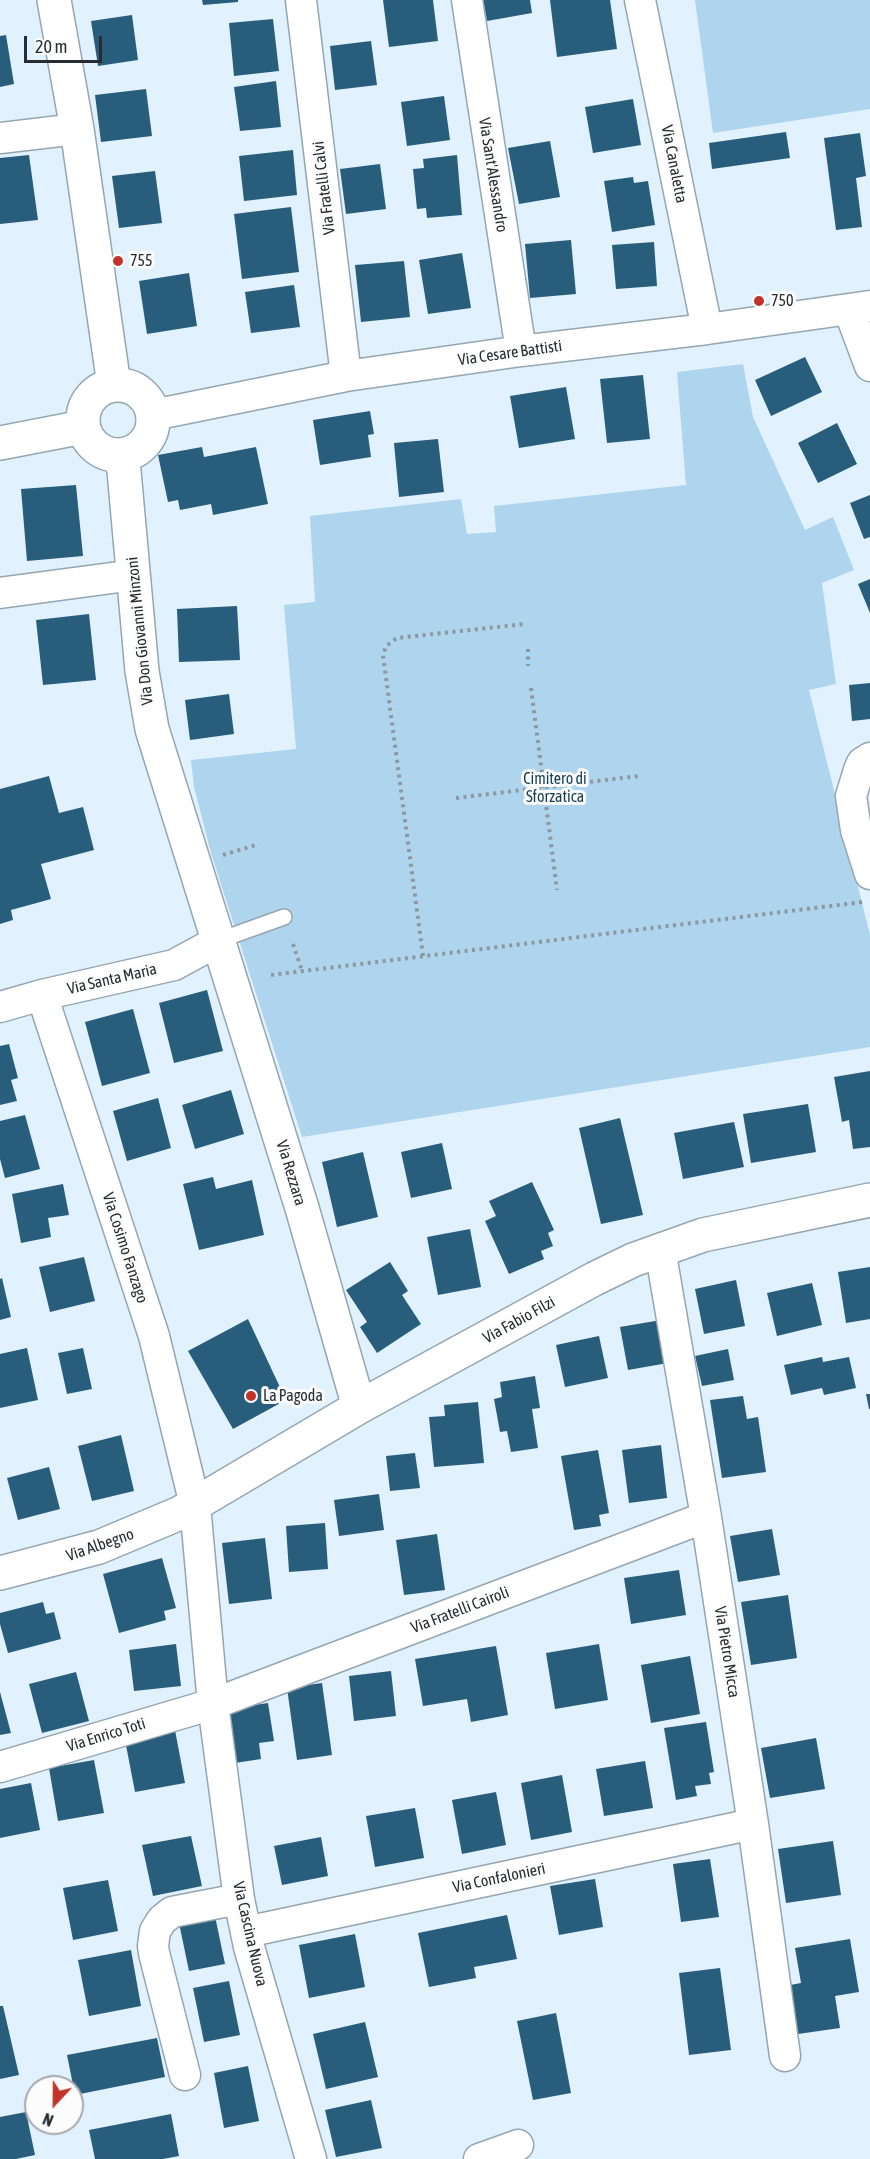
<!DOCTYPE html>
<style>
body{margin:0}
#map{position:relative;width:870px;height:2159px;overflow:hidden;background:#e1f2fe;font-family:"Asap Condensed",sans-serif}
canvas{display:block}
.north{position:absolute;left:24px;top:2075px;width:60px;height:60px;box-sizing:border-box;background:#fcfcfc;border:2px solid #a6a9ab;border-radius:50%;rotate:202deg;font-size:16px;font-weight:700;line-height:24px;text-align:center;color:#262c31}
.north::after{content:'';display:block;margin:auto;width:21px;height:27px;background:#c1332b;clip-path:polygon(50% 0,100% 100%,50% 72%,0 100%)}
.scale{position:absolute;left:24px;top:36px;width:78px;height:27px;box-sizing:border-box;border:3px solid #262c31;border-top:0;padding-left:8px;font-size:18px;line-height:21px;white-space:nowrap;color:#262c31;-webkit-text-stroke:4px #fcfcfc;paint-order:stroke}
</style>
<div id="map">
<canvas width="870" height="2159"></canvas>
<div class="north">N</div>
<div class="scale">20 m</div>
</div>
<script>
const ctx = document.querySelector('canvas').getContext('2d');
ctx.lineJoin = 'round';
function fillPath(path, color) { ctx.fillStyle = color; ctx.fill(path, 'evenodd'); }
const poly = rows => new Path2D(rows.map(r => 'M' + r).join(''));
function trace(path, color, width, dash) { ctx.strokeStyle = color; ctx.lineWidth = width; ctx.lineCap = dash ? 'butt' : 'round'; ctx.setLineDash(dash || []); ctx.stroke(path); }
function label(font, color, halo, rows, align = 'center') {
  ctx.font = font + ' "Asap Condensed",sans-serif'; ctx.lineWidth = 6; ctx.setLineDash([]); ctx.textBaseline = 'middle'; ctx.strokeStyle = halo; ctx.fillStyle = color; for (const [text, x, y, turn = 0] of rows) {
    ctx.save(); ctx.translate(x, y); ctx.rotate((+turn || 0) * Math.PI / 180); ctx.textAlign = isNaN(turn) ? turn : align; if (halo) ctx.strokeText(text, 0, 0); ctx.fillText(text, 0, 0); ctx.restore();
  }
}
const green = poly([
 [695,0,870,0,870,109,713,133],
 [743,364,753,417,805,530,833,517,854,570,822,583,836,684,809,690,870,935,870,1047,302,1137,211,853,194,787,191,760,296,749,284,605,315,602,310,516,461,499,467,534,496,532,494,506,686,485,677,372]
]);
const building = poly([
 [202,0,238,0,238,2,203,5],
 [383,0,433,0,438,41,389,47],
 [483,0,530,0,532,13,487,21],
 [550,0,610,0,617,49,557,57],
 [132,15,138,60,98,66,91,21],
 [273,19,279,71,234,76,229,23],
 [6,35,14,84,0,87,0,36],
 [371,41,377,85,335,90,330,46],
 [276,81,281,127,240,131,234,87],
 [146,89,152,136,101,142,95,95],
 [444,96,450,140,407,146,401,102],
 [633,99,641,145,593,153,585,107],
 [786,132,790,158,712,169,709,143],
 [860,133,866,176,856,178,862,227,836,230,824,138],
 [550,141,560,197,519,204,508,148],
 [293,150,297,195,244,201,239,156],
 [29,155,38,220,0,224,0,158],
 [457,155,462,215,427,218,426,208,417,209,413,169,424,168,423,159],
 [380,164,386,209,346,214,340,169],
 [155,171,162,223,119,228,112,176],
 [633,177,634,183,648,181,655,225,612,232,604,181],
 [291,207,299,272,242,279,234,214],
 [571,240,576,294,530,298,525,244],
 [654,242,657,286,616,289,612,245],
 [462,253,471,308,428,314,419,260],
 [404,261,410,317,361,322,355,265],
 [189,273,197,326,147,334,139,281],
 [294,285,300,327,251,333,245,292],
 [805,357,822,392,771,416,755,380],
 [643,375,650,439,607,443,600,379],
 [566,387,575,439,519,448,510,396],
 [370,411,374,434,368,435,371,457,320,465,313,420],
 [837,423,857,464,818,483,798,443],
 [438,439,444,492,399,497,394,443],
 [202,447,204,457,256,447,268,504,213,515,211,504,180,510,178,500,168,502,158,455],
 [76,485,83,556,27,561,21,489],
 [870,495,870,537,864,539,850,503],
 [870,579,870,613,858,584],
 [237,606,240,660,179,662,177,609],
 [89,614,96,680,43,685,36,620],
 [870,683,870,719,852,721,849,685],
 [229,694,234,734,190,740,185,700],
 [49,776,59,813,83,807,94,850,41,864,51,899,11,910,13,920,0,924,0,789],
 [207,990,223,1051,174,1063,159,1003],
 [133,1009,150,1073,102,1086,85,1022],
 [9,1044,18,1078,11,1080,17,1101,0,1105,0,1046],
 [870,1071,870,1147,853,1149,849,1120,842,1122,834,1077],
 [231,1090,244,1134,195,1149,182,1105],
 [158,1098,171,1148,127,1161,113,1111],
 [808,1104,816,1152,751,1163,743,1114],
 [25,1115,40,1169,5,1178,0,1159,0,1121],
 [620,1118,643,1215,601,1224,579,1128],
 [734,1122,744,1167,683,1179,674,1133],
 [442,1143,452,1189,411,1198,401,1152],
 [363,1152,378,1217,337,1227,322,1162],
 [213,1177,216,1189,252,1180,264,1235,199,1250,183,1184],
 [532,1182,554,1230,548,1233,553,1246,541,1251,544,1259,509,1274,485,1221,496,1216,489,1201],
 [63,1184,69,1215,48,1218,51,1237,21,1243,12,1194],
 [470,1229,481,1287,438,1295,427,1237],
 [84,1257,95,1301,50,1312,39,1267],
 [390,1262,408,1291,402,1295,421,1324,377,1353,360,1327,367,1322,346,1290],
 [870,1267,870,1319,846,1323,838,1272],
 [2,1278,11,1317,0,1320,0,1279],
 [736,1280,745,1326,704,1334,695,1289],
 [812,1283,822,1325,777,1336,767,1293],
 [248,1319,286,1400,233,1429,188,1351],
 [661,1320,668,1363,628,1370,620,1327],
 [599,1336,608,1378,565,1387,556,1345],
 [27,1348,38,1400,0,1408,0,1354],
 [83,1348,92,1389,67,1394,58,1353],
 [728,1349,734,1380,702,1386,695,1356],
 [822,1357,823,1362,849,1357,856,1388,824,1395,822,1388,791,1395,784,1365],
 [535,1376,540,1408,532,1409,538,1448,511,1452,507,1431,500,1432,494,1399,502,1397,500,1382],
 [866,1394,870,1394,870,1409,869,1409],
 [743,1396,747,1419,758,1417,766,1472,722,1478,710,1400],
 [478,1402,484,1463,434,1467,429,1417,445,1416,444,1405],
 [121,1435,134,1491,92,1501,78,1446],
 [661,1445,667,1498,629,1503,622,1450],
 [598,1450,609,1513,599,1515,601,1526,574,1530,561,1456],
 [415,1453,420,1488,390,1491,386,1456],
 [49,1467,60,1509,18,1520,7,1478],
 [379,1494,384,1530,339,1536,334,1500],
 [325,1523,328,1569,289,1572,286,1526],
 [772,1529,780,1575,738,1582,730,1536],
 [437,1534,445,1590,404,1595,396,1540],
 [265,1538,272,1599,229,1604,222,1543],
 [162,1558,176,1608,164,1611,166,1620,119,1633,103,1574],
 [679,1570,686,1615,631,1624,624,1578],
 [788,1595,797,1658,751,1665,741,1602],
 [43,1602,46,1614,54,1612,61,1639,8,1653,0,1624,0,1613],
 [176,1644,181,1686,134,1691,129,1650],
 [599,1644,608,1700,555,1709,546,1653],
 [496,1646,508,1715,471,1722,467,1699,423,1706,415,1659],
 [690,1656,700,1714,651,1723,641,1665],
 [391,1671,396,1716,354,1721,349,1676],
 [76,1672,89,1721,42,1733,29,1684],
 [322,1683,332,1755,297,1760,287,1688],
 [0,1692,11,1733,0,1735],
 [268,1703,274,1741,259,1743,261,1759,235,1763,227,1709],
 [706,1722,714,1772,709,1773,711,1784,695,1786,697,1796,676,1800,664,1728],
 [175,1730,185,1783,135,1792,125,1740],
 [816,1738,825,1789,770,1798,761,1748],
 [94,1760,104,1813,58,1821,49,1768],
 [645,1761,653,1808,604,1816,596,1769],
 [562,1775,572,1832,531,1840,521,1783],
 [31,1783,40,1830,0,1838,0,1789],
 [496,1792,506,1845,462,1854,452,1800],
 [415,1808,424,1858,375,1867,366,1816],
 [191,1836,202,1886,153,1896,142,1845],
 [321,1837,328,1876,282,1885,274,1846],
 [833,1841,841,1895,786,1903,778,1849],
 [710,1859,719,1917,681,1922,673,1864],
 [595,1879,603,1927,559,1935,550,1886],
 [108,1880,118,1931,73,1940,63,1888],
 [507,1915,517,1959,474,1967,476,1978,429,1987,418,1933],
 [215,1916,225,1964,189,1971,179,1923],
 [355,1934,365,1987,309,1998,299,1945],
 [850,1939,859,1992,835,1996,840,2028,798,2034,790,1985,801,1983,795,1948],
 [131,1950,141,2006,89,2016,78,1960],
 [720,1968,731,2050,689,2055,679,1973],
 [229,1981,240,2035,204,2042,193,1988],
 [0,2006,3,2006,19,2075,0,2079],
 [556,2013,571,2093,533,2100,517,2021],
 [365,2022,378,2077,326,2089,313,2034],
 [157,2038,165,2077,75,2095,67,2055],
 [248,2066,259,2121,224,2128,214,2073],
 [371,2100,382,2148,336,2157,325,2110],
 [26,2112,35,2155,16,2159,0,2159,0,2117],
 [171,2114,179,2156,163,2159,95,2159,89,2130]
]);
const path = poly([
 [528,649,528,666],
 [531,688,557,890],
 [456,798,639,776],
 [223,855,259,844],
 [293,944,302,971],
 [423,956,383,655,386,646,397,638,525,624],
 [271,975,863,902]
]);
const service = poly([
 [220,940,284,917]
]);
const minor = poly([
 [301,0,346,376],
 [467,0,521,351],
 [640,0,707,329],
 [0,138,77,129],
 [849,310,870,366],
 [152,414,168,412,346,376,521,351,707,329,870,306],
 [0,593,134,575],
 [870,758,862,763,859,770,851,796,856,830,870,874],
 [42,995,154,1336,195,1505,213,1704,239,1899,249,1947,311,2159],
 [0,1007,42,995,174,965,220,940],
 [660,1249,706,1517,753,1824,785,2056],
 [0,1767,213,1704,706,1517],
 [246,1932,753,1824],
 [185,2075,154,1953,153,1946,155,1931,162,1920,172,1912,239,1899],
 [479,2159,518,2145]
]);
const tertiary = poly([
 [54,0,77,129,114,385],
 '83 420a35 35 0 1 1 70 0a35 35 0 1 1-70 0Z',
 [0,443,83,427],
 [121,455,124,471,142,671,152,729,302,1208,359,1407],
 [0,1573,99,1547,180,1513,359,1407,594,1279,633,1260,703,1235,870,1200]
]);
const markers = [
 [118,261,6,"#c1332b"],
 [759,301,6,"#c1332b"],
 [251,1396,6,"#c1332b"]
];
const streetNames = [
 ["Via Canaletta",674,164,79],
 ["Via Sant'Alessandro",493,175,81],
 ["Via Fratelli Calvi",324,188,-97],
 ["Via Cesare Battisti",510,353,-8],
 ["Via Don Giovanni Minzoni",140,631,-96],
 ["Via Santa Maria",112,979,-13],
 ["Via Rezzara",291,1173,73],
 ["Via Cosimo Fanzago",125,1248,72],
 ["Via Fabio Filzi",519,1320,-29],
 ["Via Albegno",100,1545,-19],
 ["Via Fratelli Cairoli",460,1610,-21],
 ["Via Pietro Micca",727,1652,81],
 ["Via Enrico Toti",106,1735,-17],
 ["Via Confalonieri",499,1878,-12],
 ["Via Cascina Nuova",250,1934,77]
];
const poiNames = [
 ["755",130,261],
 ["750",771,301],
 ["La Pagoda",263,1396]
];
const parkNames = [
 ["Cimitero di",555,779],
 ["Sforzatica",555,797]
];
fillPath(green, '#afd4ed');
fillPath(building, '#295d7c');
trace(service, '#95a6b0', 18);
trace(minor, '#95a6b0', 33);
trace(tertiary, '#95a6b0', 36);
trace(path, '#8c98a0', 4, [3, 4.5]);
trace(service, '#fff', 15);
trace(minor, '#fff', 30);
trace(tertiary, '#fff', 33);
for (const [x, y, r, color] of markers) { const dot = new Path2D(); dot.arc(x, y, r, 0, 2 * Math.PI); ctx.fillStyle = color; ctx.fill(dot); trace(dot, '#fcfcfc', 2); }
label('16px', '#262c31', '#fcfcfc', streetNames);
label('16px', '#262c31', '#fcfcfc', poiNames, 'left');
label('16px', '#123e56', '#fcfcfc', parkNames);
</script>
